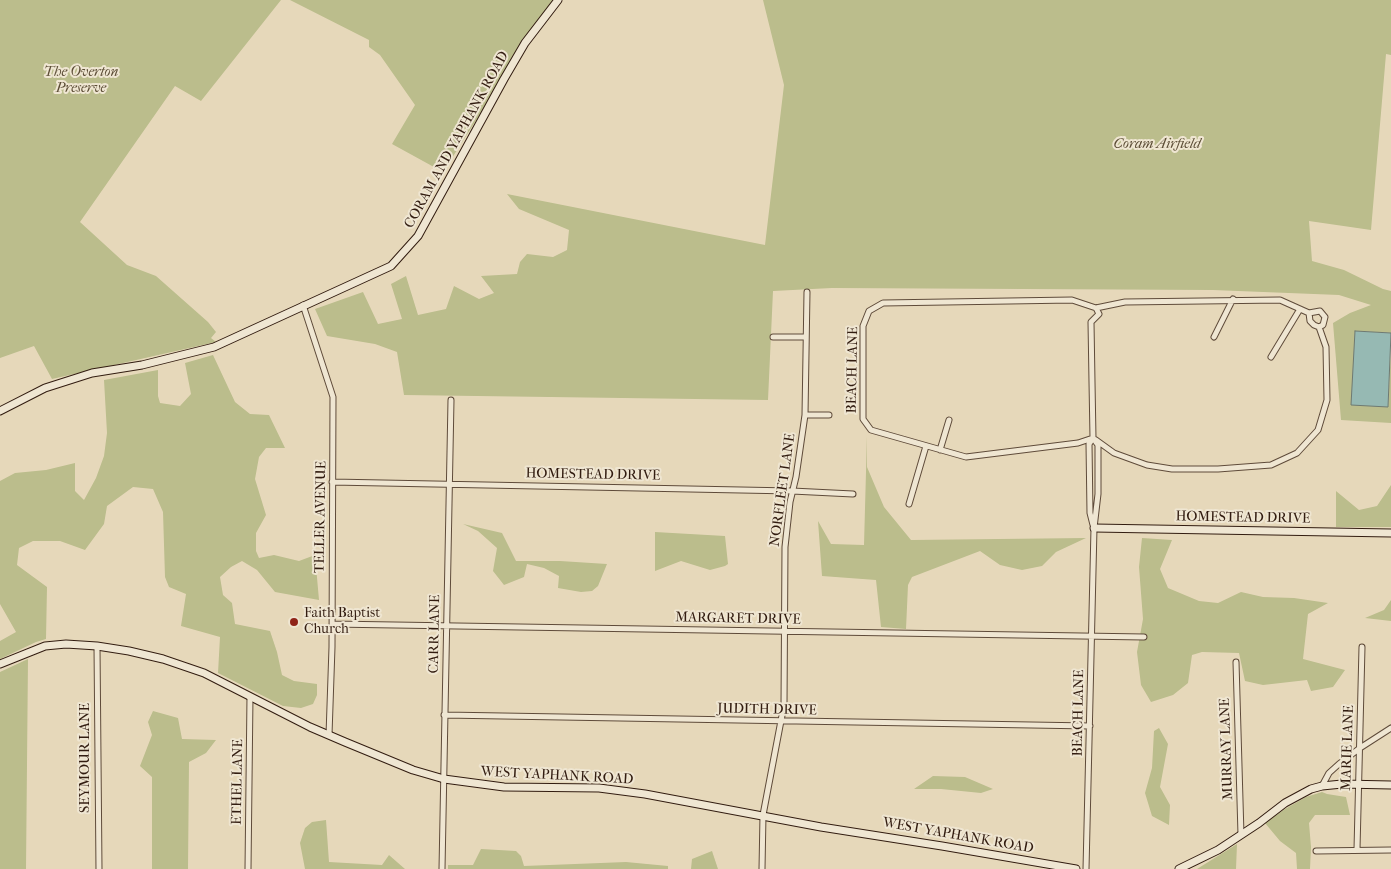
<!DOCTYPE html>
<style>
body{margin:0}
canvas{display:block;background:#e6d8ba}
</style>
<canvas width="1391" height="869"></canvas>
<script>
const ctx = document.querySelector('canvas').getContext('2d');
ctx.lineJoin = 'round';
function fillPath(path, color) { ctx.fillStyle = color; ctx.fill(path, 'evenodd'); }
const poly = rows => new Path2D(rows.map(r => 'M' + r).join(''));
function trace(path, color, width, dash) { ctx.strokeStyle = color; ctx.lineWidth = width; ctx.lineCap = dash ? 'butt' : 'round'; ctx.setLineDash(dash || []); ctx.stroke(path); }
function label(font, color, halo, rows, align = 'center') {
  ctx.font = font + ' "IM FELL French Canon",serif'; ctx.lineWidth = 4; ctx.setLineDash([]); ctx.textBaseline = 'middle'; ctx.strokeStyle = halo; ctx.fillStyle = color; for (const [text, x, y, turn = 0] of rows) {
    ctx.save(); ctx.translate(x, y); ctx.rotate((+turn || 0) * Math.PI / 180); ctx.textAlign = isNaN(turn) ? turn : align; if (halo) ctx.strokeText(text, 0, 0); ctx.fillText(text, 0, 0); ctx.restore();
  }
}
const green = poly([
 [0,0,281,0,201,101,175,86,80,222,127,265,156,276,208,322,216,332,211,338,216,342,52,379,34,346,0,358],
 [290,0,553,0,443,172,392,144,415,105,380,55,369,47,369,40],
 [763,0,1391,0,1391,55,1386,54,1371,230,1309,221,1312,261,1344,270,1383,289,1391,291,1391,333,1355,331,1388,407,1391,349,1391,423,1341,420,1333,323,1350,313,1371,305,1339,295,1213,290,832,288,773,291,768,400,404,395,397,352,375,344,327,336,315,309,363,292,378,324,402,319,391,284,406,276,418,315,446,309,454,286,479,299,494,293,481,276,517,274,520,262,527,254,553,257,567,250,569,230,519,209,507,194,765,245,784,85],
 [213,355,235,402,250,414,269,415,285,448,266,448,259,457,255,479,266,515,256,533,256,551,259,558,274,555,299,561,315,555,319,600,275,592,257,570,242,561,231,567,220,577,223,595,232,603,235,624,270,631,277,652,282,675,294,681,317,684,317,695,313,704,301,708,283,706,218,673,220,637,181,626,186,594,169,587,165,577,163,512,153,489,133,487,107,506,104,524,85,550,60,541,33,541,19,548,17,565,47,587,46,639,36,642,0,659,0,641,16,632,0,604,0,481,15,473,46,470,75,463,75,491,84,500,96,478,104,456,107,433,104,380,158,370,158,396,160,403,180,406,191,394,185,363],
 [867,435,867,467,884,507,911,540,1086,538,1056,552,1042,566,1022,570,1000,565,980,551,912,577,908,585,906,629,881,627,876,580,822,576,818,521,831,544,864,545],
 [1391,485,1391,527,1336,527,1336,491,1359,510,1377,506],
 [463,524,502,533,516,561,560,561,607,564,598,586,592,591,581,592,558,588,559,576,544,568,527,564,524,577,504,585,493,571,497,548,478,531],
 [655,532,725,536,728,564,725,566,710,570,681,561,655,571],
 [1142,538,1172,540,1160,569,1168,588,1199,601,1218,603,1241,592,1263,597,1294,598,1328,603,1308,614,1303,659,1345,670,1333,687,1311,691,1307,680,1263,685,1245,681,1239,653,1202,652,1192,655,1188,683,1173,695,1151,702,1141,685,1137,652,1143,619,1139,567],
 [1391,600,1391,621,1365,618,1384,610],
 [28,659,26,869,0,869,0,672],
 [153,711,178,718,182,739,216,740,206,753,189,762,188,869,152,869,152,777,140,766,152,735,148,722],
 [1159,728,1168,744,1160,787,1170,805,1169,825,1152,816,1145,793,1152,768,1154,731],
 [933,776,965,777,993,789,981,793,941,789,914,789],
 [1322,792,1327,794,1346,797,1350,815,1315,815,1309,823,1311,847,1310,869,1297,869,1296,853,1280,841,1265,823,1285,809,1306,797],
 [326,820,329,862,382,865,389,855,405,869,305,869,300,843,305,828,312,822],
 [1237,844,1236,869,1197,869],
 [481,849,516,851,521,856,524,866,626,862,668,866,668,869,448,869,448,865,473,865],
 [712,851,718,869,691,869,692,859]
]);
const water = poly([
 [1355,331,1391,333,1388,407,1351,405,1355,331]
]);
const street = poly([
 [303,305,333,397,332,647,329,735],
 [773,337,806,337],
 [1214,337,1233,299],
 [1271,357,1300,309],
 [805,415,829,415],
 [1093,438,1078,443,966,457,871,430,863,419,863,326,869,311,883,303,1072,300,1096,308,1125,302,1280,300,1309,313,1320,311,1325,317,1323,325,1319,327,1314,325,1310,321,1309,313],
 [1093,438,1089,444,1090,513,1093,525],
 [1096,440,1114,453,1147,465,1172,469,1218,469,1271,465,1297,453,1318,430,1327,400,1326,347,1319,327],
 [940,450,949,420],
 [332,482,792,491,853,494],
 [909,504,926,446],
 [332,624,1144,637],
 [97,646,99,869],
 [1236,662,1241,835],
 [444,715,1090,726],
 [1322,786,1329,773,1339,764,1360,748,1391,728],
 [1357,849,1362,647],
 [1316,851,1391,850],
 [248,869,250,696],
 [442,869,451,400],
 [762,869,763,815,784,705,785,547,790,502,796,477,805,415,807,292],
 [1086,869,1094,528,1098,494,1098,445,1093,438,1092,382,1091,322,1099,314,1096,308]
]);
const secondary = poly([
 [0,411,45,388,92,373,142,365,214,347,391,266,418,236,504,79,525,43,558,0],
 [1094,528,1391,533],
 [0,664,45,646,66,644,97,646,129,651,163,659,204,673,310,727,345,742,413,770,444,779,504,787,599,788,645,794,821,827,942,846,1076,869],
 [1179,869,1218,850,1259,823,1285,803,1311,789,1322,786,1342,784,1391,785]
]);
const markers = [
 [294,622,5,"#8f2418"]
];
const parkNames = [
 ["The Overton",81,73],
 ["Preserve",81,89],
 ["Coram Airfield",1157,145]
];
const streetNames = [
 ["CORAM AND YAPHANK ROAD",457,140,-61],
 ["BEACH LANE",853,370,-89],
 ["HOMESTEAD DRIVE",593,475,1],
 ["NORFLEET LANE",783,490,-82],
 ["TELLER AVENUE",321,517,-89],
 ["HOMESTEAD DRIVE",1243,518,1],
 ["MARGARET DRIVE",738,619,1],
 ["CARR LANE",435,634,-89],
 ["JUDITH DRIVE",767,710,1],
 ["BEACH LANE",1079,713,-89],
 ["MARIE LANE",1348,748,-88],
 ["MURRAY LANE",1227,749,-92],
 ["SEYMOUR LANE",86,758,-90],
 ["WEST YAPHANK ROAD",557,776,3],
 ["ETHEL LANE",238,782,-89],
 ["WEST YAPHANK ROAD",958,836,10]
];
const poiNames = [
 ["Faith Baptist",304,614],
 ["Church",304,630]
];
fillPath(green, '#bbbd8c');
fillPath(water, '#96b9b3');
trace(water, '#6e7a72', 1);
trace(street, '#5f4b3a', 7);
trace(secondary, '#321c10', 9);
trace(street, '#efe6d2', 5);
trace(secondary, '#efe6d2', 7);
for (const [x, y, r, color] of markers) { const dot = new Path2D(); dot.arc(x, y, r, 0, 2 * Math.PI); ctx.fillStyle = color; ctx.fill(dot); trace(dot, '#efe6d2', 2); }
label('italic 14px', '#5b4c35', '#efe6d2', parkNames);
label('14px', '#321c10', '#efe6d2', streetNames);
label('14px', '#321c10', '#efe6d2', poiNames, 'left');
</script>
